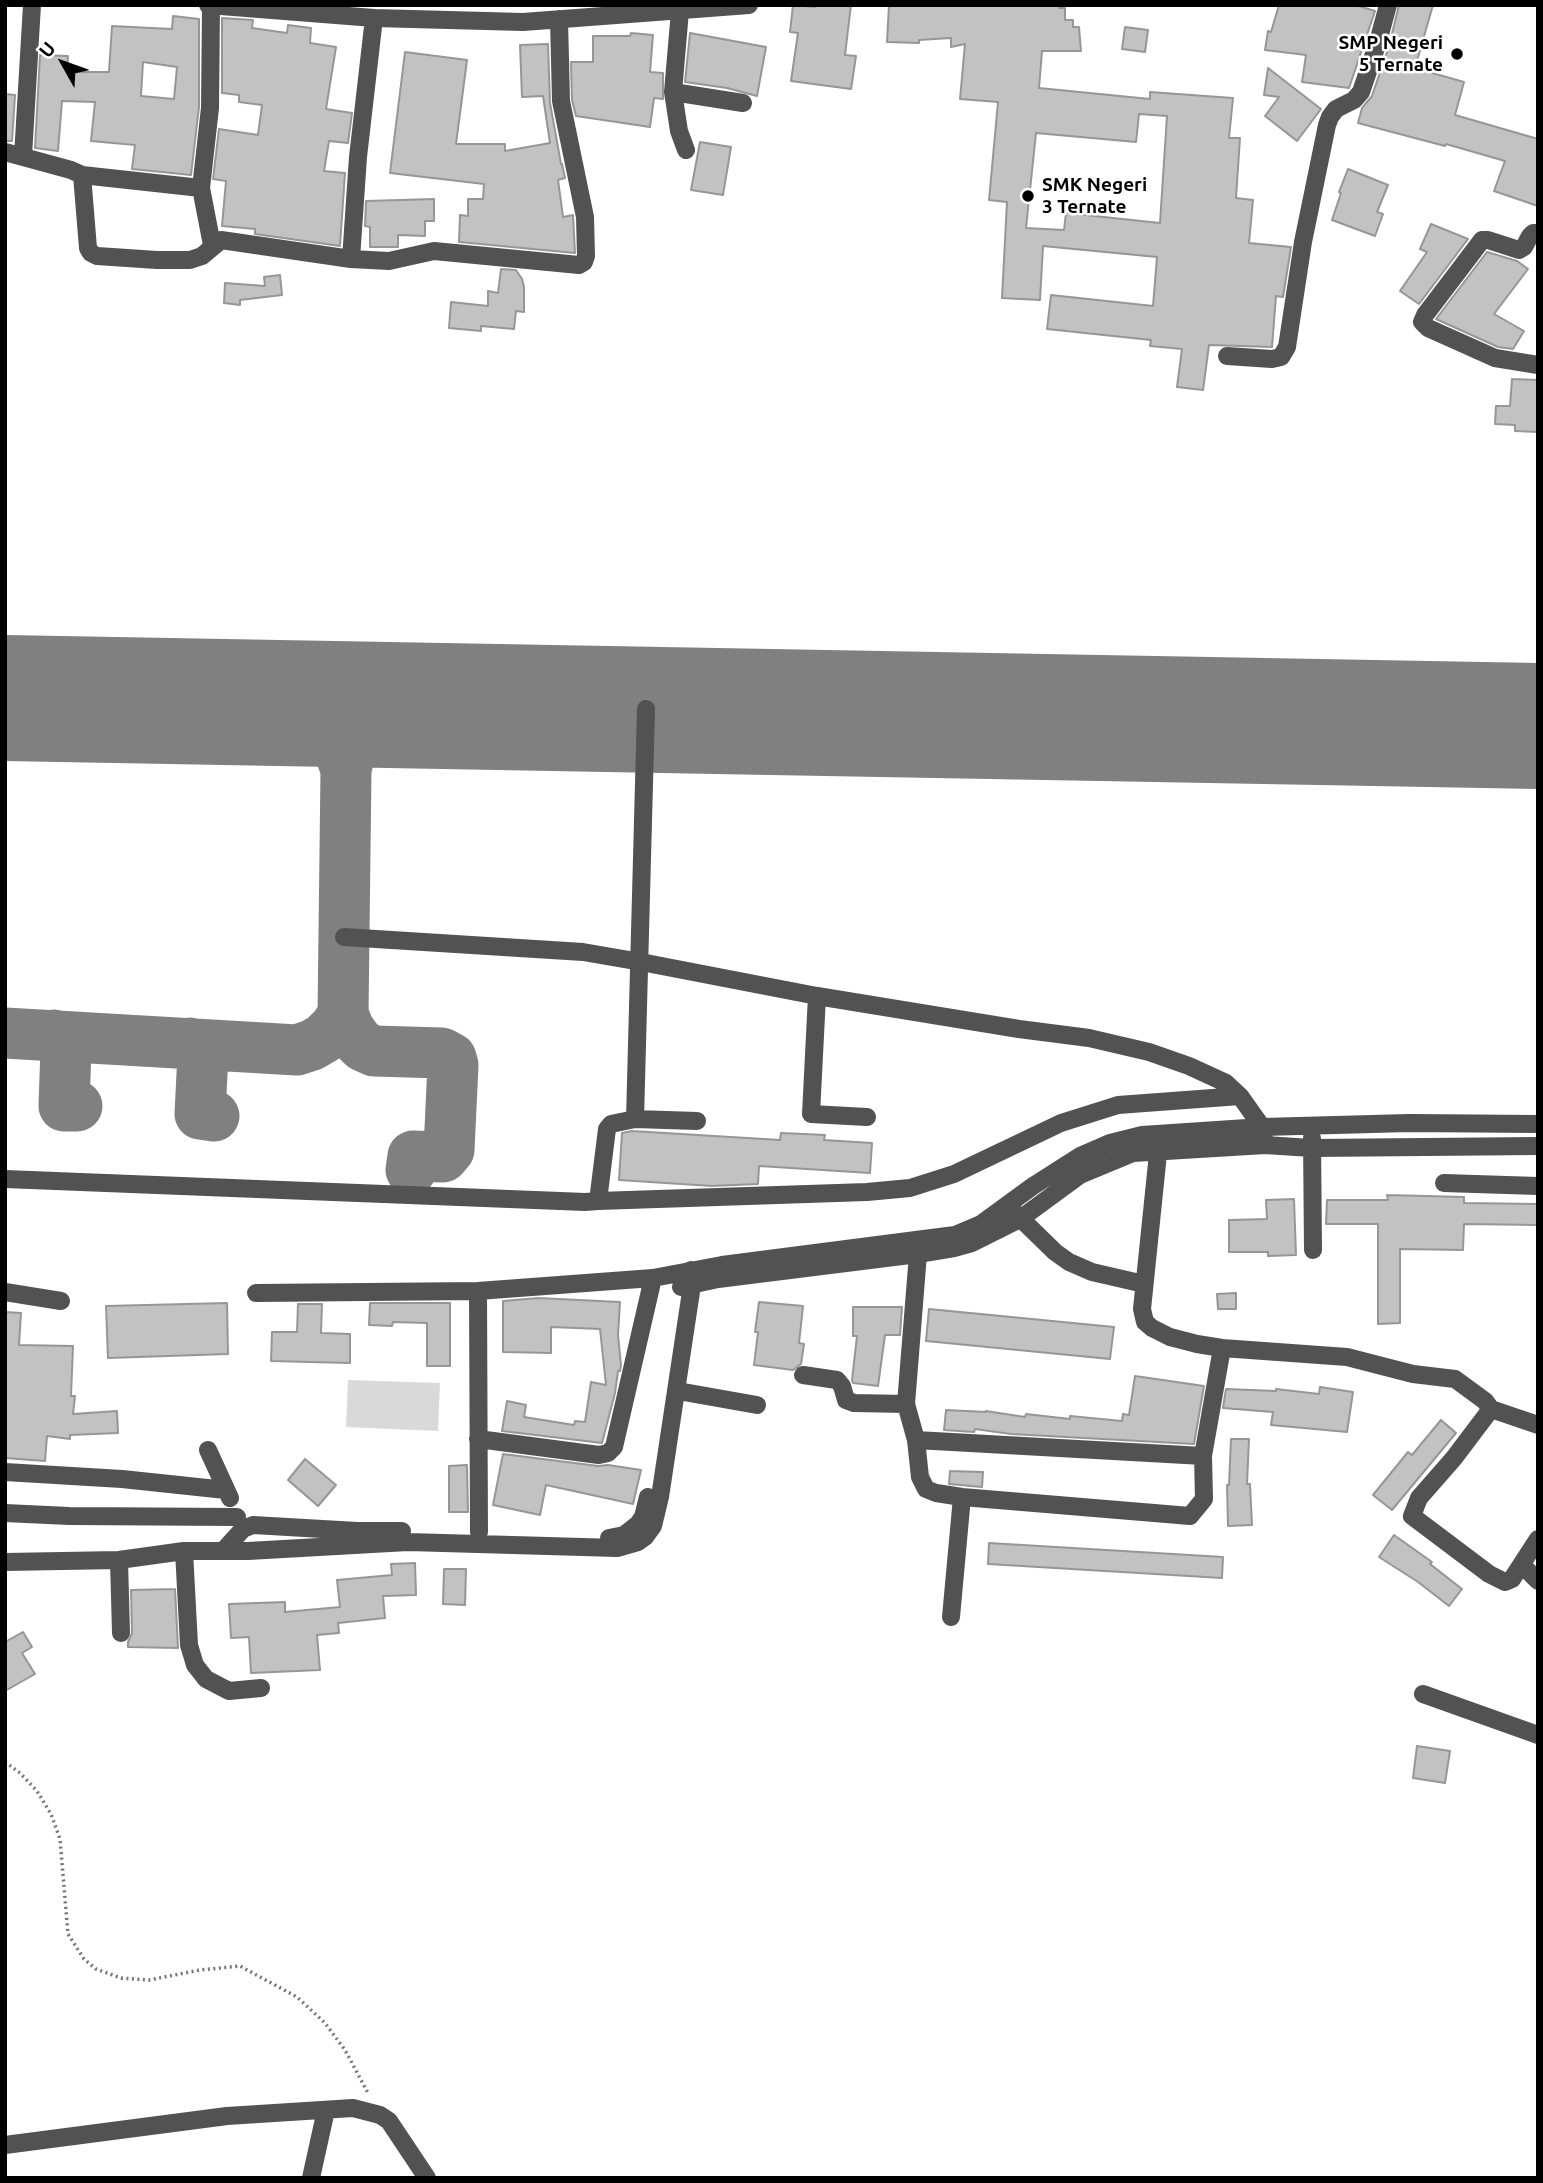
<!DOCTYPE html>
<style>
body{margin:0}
#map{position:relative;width:1543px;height:2183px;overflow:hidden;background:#fff;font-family:Ubuntu,sans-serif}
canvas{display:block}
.frame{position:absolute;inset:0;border:7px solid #000;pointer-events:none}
.north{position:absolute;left:28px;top:28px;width:70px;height:70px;-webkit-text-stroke:5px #fff;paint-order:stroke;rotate:310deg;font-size:19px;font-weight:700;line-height:28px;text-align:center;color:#000}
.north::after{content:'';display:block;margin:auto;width:24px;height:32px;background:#000;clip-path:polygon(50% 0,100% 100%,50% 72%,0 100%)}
</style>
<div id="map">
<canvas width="1543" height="2183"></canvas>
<div class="frame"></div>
<div class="north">U</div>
</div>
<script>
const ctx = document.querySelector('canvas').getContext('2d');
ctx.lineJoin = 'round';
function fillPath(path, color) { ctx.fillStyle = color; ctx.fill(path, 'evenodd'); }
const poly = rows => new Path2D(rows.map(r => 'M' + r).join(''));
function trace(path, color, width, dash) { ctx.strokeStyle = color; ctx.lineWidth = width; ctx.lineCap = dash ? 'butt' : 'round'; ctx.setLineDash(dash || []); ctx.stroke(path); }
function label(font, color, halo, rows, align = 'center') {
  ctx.font = font + ' Ubuntu,sans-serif'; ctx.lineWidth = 5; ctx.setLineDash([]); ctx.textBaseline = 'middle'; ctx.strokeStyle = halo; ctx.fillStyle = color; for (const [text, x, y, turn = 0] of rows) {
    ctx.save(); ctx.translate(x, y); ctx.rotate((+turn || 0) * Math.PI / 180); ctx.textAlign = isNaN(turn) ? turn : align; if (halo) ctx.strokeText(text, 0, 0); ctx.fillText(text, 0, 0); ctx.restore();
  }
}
const green = poly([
 [348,1380,440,1383,438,1431,346,1427]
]);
const taxiway = poly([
 [346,770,350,752,370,725,384,714,404,705],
 [343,1014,349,1029,357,1040,363,1046,374,1051,442,1053,451,1058,453,1065,449,1150,443,1157,413,1156,411,1170],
 [5,1033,297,1050,312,1045,324,1038,335,1027,343,1014,346,770,338,746,326,728,283,703],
 [54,1035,66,1048,64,1106,77,1106],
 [190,1043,199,1049,203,1054,200,1114,214,1116]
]);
const runway = poly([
 [5,698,1538,726]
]);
const building = poly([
 [793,5,815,7,815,5,851,5,845,55,856,56,851,89,791,81,798,33,790,32,793,5],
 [889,5,1059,5,1059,8,1065,8,1065,20,1073,20,1073,27,1079,27,1081,51,1042,51,1039,88,1150,99,1150,92,1233,98,1229,138,1240,138,1236,198,1253,200,1249,243,1291,247,1283,297,1276,296,1272,347,1209,345,1203,390,1177,387,1182,349,1150,346,1151,340,1047,329,1051,295,1153,306,1157,257,1043,246,1040,300,1002,298,1007,202,989,200,998,102,960,99,965,44,951,47,951,38,919,40,919,43,887,42,889,5],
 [1139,114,1167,116,1160,223,1066,213,1064,230,1026,228,1036,133,1136,142,1139,114],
 [1279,5,1355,5,1375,11,1349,88,1302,82,1306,55,1265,50,1268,31,1271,32,1279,5],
 [1399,5,1433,5,1415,68,1464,82,1455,115,1538,139,1538,206,1494,191,1505,161,1446,144,1445,146,1358,123,1362,108,1372,96,1389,46,1399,5],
 [173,16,199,19,199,107,191,175,132,169,135,145,91,141,95,102,62,101,58,151,35,148,40,55,68,56,67,72,109,72,112,26,172,29,173,16],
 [143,62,177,67,174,99,141,96,143,62],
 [222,18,253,20,252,28,287,33,288,25,311,28,310,43,336,47,326,109,352,113,348,143,329,141,324,171,345,173,340,246,255,234,255,229,222,226,226,181,213,179,219,129,258,135,262,105,239,102,239,95,222,93,222,18],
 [1125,27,1148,30,1145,52,1122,49,1125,27],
 [631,33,653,35,650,72,663,73,663,99,654,98,650,127,576,116,572,100,571,62,593,62,593,36,630,36,631,33],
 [690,33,766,47,757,96,727,88,685,82,690,33],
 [548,44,550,103,561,164,562,164,565,178,558,180,563,217,573,215,575,253,459,242,460,215,468,216,468,199,483,199,484,184,390,173,405,52,467,60,456,144,505,144,505,151,550,143,543,96,522,97,520,45,548,44],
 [1268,68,1321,109,1297,141,1265,116,1279,97,1264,95,1268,68],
 [5,94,15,95,12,141,5,141,5,94],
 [700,142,731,147,723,195,691,190,700,142],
 [1348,169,1388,185,1377,212,1383,214,1375,236,1332,220,1341,193,1339,192,1348,169],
 [434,199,434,221,425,221,425,236,398,235,398,247,370,247,370,227,365,226,366,201,434,199],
 [1431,224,1468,239,1419,304,1400,291,1427,252,1420,249,1431,224],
 [1487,252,1517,261,1528,269,1494,314,1524,331,1513,349,1498,347,1436,319,1487,252],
 [501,269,516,270,522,279,524,287,524,312,516,311,514,329,481,326,481,331,449,328,451,302,488,306,488,291,498,293,501,269],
 [280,275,282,295,240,300,240,305,224,303,225,283,265,286,264,277,280,275],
 [1512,379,1538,380,1538,432,1515,431,1515,425,1495,424,1496,406,1510,406,1512,379],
 [632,1131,780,1140,781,1133,825,1135,824,1140,872,1143,870,1173,759,1166,758,1184,712,1186,619,1180,622,1133,632,1131],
 [1387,1195,1464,1197,1464,1203,1538,1204,1538,1225,1464,1224,1463,1250,1400,1249,1400,1323,1378,1324,1378,1224,1326,1224,1327,1200,1388,1200,1387,1195],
 [1294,1199,1296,1255,1268,1256,1268,1252,1229,1252,1229,1220,1267,1219,1266,1200,1294,1199],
 [1236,1293,1236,1309,1218,1309,1217,1294,1236,1293],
 [538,1298,620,1302,618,1335,621,1365,620,1371,618,1371,615,1393,602,1443,502,1431,507,1401,526,1405,524,1417,574,1425,575,1421,585,1422,591,1382,606,1385,600,1329,551,1327,551,1353,503,1352,503,1301,538,1298],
 [759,1302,803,1306,799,1343,804,1344,801,1364,793,1370,754,1365,758,1332,755,1332,759,1302],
 [227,1303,228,1354,108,1358,106,1306,227,1303],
 [370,1303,450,1303,450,1366,427,1366,427,1323,393,1322,392,1326,369,1325,370,1303],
 [298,1304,322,1304,321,1333,350,1334,350,1363,271,1361,272,1332,297,1332,298,1304],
 [853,1307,902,1307,900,1335,885,1335,878,1386,853,1383,852,1380,857,1336,853,1336,853,1307],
 [929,1309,1114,1327,1110,1359,926,1341,929,1309],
 [5,1312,21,1313,19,1345,73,1346,71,1396,75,1396,73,1414,117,1411,118,1433,70,1435,70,1439,47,1436,45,1461,5,1458,5,1312],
 [1135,1376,1204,1386,1194,1444,1011,1434,975,1429,974,1432,944,1430,946,1410,986,1412,986,1411,1025,1417,1026,1414,1070,1419,1070,1416,1122,1421,1123,1414,1129,1415,1135,1376],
 [1320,1387,1353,1392,1347,1432,1271,1425,1273,1412,1223,1408,1226,1389,1276,1391,1276,1389,1319,1394,1320,1387],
 [1441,1420,1456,1433,1392,1510,1373,1495,1408,1452,1412,1455,1441,1420],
 [1231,1439,1249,1439,1247,1484,1250,1484,1252,1525,1228,1526,1227,1485,1229,1485,1231,1439],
 [503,1454,598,1466,608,1465,641,1470,633,1504,546,1485,540,1515,493,1505,503,1454],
 [305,1459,336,1485,318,1506,288,1480,305,1459],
 [467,1465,468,1512,449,1512,449,1466,467,1465],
 [950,1471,983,1472,982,1487,949,1484,950,1471],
 [1394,1535,1432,1562,1430,1564,1462,1589,1449,1606,1418,1582,1379,1557,1394,1535],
 [989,1543,1223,1557,1222,1578,988,1564,989,1543],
 [415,1563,416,1595,383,1596,385,1618,338,1623,339,1633,317,1635,320,1670,251,1673,249,1637,231,1638,229,1604,285,1602,285,1612,340,1607,337,1580,392,1575,391,1564,415,1563],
 [444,1569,466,1569,465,1605,443,1604,444,1569],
 [175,1589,178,1648,128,1647,128,1642,132,1633,131,1590,175,1589],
 [23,1632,32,1647,22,1653,35,1674,5,1691,5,1642,23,1632],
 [1417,1746,1450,1751,1445,1783,1413,1778,1417,1746]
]);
const path = poly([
 [5,1762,20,1773,37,1791,51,1814,60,1839,68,1934,84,1959,96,1969,121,1978,149,1980,200,1970,240,1966,297,1997,325,2023,345,2050,369,2095]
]);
const minor = poly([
 [208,5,374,18,523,22,749,5],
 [680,11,673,92,679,131,686,150],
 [673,92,743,103],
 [5,152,71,170,82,175,88,248,91,253,97,256,157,260,190,260,202,256,221,240,351,259,389,261,434,251,579,265,584,262,586,256,585,217,561,101,559,19],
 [23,156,32,5],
 [82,175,201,188,212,245],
 [201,188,210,108,211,5],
 [1538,233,1533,233,1530,236,1524,247,1519,250,1488,240,1482,240,1425,315,1422,322,1428,328,1495,358,1538,365],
 [351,259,358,157,374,18],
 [1227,356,1272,359,1281,357,1287,347,1303,242,1327,125,1330,117,1336,109,1354,100,1361,92,1378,42,1388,5],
 [344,937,583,952,641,962,817,996,1019,1029,1089,1038,1149,1052,1189,1066,1226,1083,1240,1096,1262,1127,1265,1145],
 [817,996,811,1114,867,1117],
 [635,1119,697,1121],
 [1312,1138,1313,1250],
 [1159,1144,1142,1309,1145,1322,1152,1328,1170,1337,1197,1344,1222,1348,1347,1357,1413,1374,1455,1379,1485,1401,1491,1409,1538,1425],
 [5,1179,585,1202,598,1201,607,1129,611,1124,635,1119,646,709],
 [1444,1183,1538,1186],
 [598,1201,867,1192,910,1188,954,1174,1061,1123,1118,1105,1240,1096],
 [1013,1211,1055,1252,1069,1262,1092,1272,1144,1284],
 [918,1254,906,1404,916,1440,920,1477,926,1489,936,1493,962,1497,1190,1516,1204,1499,1203,1456,1222,1348],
 [681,1287,718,1279,918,1254,954,1248,972,1243,1020,1219,1080,1175,1133,1153,1265,1145,1311,1148,1538,1146],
 [5,1292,61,1301],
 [256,1293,478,1291],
 [803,1375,837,1380,842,1386,846,1400,854,1403,906,1404],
 [678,1391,757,1405],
 [1491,1409,1454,1458,1419,1498,1412,1516,1489,1574,1505,1582,1512,1579,1538,1539],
 [478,1439,599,1455,608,1453,614,1447,653,1278],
 [916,1440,1203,1456],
 [208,1450,230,1498],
 [5,1472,122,1479,226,1490],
 [5,1513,69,1516,237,1517],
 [479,1532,478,1291,653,1278,722,1265,955,1235,981,1224,1033,1186,1080,1156,1110,1143,1142,1135,1262,1127,1409,1123,1538,1124],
 [609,1538,624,1535,638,1524,643,1517,648,1497],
 [184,1551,189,1645,195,1665,206,1679,229,1691,261,1688],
 [223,1551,243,1529,253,1525,357,1531,402,1531],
 [119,1560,121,1633],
 [5,1562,119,1560,184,1551,248,1551,408,1542,617,1548,638,1542,645,1537,653,1526,660,1497,692,1285,691,1270],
 [1522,1565,1538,1581],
 [951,1617,962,1497],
 [1423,1694,1538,1735],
 [5,2145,227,2116,353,2108,380,2115,389,2121,427,2178],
 [311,2178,326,2110]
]);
const markers = [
 [1457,54,7,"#000"],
 [1028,196,7,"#000"]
];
const poiNames = [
 ["SMP Negeri",1443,43],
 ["5 Ternate",1443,65],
 ["SMK Negeri",1042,185,"left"],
 ["3 Ternate",1042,207,"left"]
];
fillPath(green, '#d9d9d9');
trace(taxiway, '#808080', 51);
trace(runway, '#808080', 126);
fillPath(building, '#c2c2c2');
trace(building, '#969696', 2);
trace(path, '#747474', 3.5, [2, 3.5]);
trace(minor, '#525252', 18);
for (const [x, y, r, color] of markers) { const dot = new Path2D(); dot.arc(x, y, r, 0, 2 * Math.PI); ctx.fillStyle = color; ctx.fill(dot); trace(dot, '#fff', 2.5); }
label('bold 19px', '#000', '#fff', poiNames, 'right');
</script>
